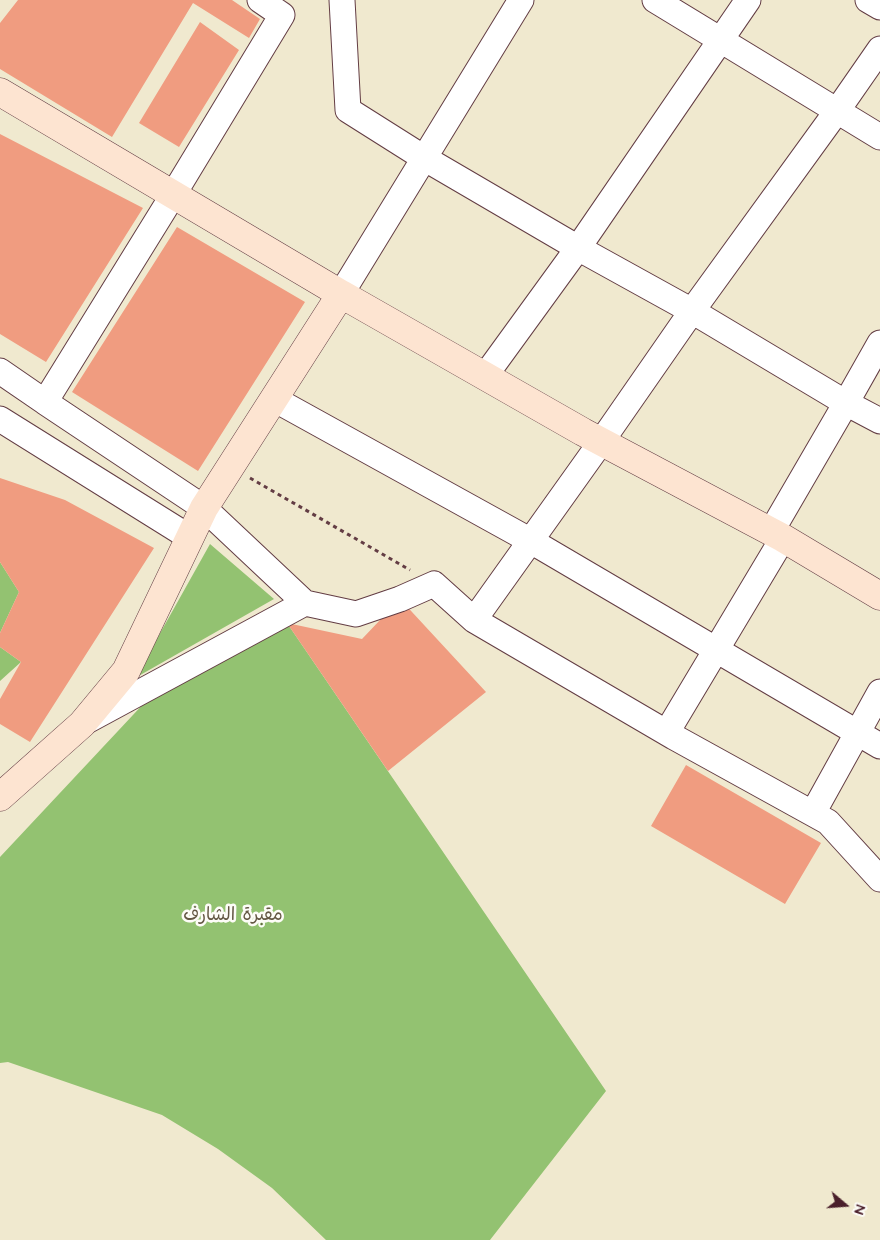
<!DOCTYPE html>
<meta charset="utf-8">
<style>
body{margin:0}
#map{position:relative;width:880px;height:1240px;overflow:hidden;background:#f0e9cf;font-family:"Architects Daughter",sans-serif}
canvas{display:block}
.north{position:absolute;left:820px;top:1180px;width:50px;height:50px;-webkit-text-stroke:4px #fdfcf7;paint-order:stroke;rotate:108deg;font-size:14px;font-weight:700;line-height:20px;text-align:center;color:#4a1f2b}
.north::after{content:'';display:block;margin:auto;width:18px;height:22px;background:#4a1f2b;clip-path:polygon(50% 0,100% 100%,50% 72%,0 100%)}
</style>
<div id="map">
<canvas width="880" height="1240"></canvas>
<div class="north">N</div>
</div>
<script>
const ctx = document.querySelector('canvas').getContext('2d');
ctx.lineJoin = 'round';
function fillPath(path, color) { ctx.fillStyle = color; ctx.fill(path, 'evenodd'); }
const poly = rows => new Path2D(rows.map(r => 'M' + r).join(''));
function trace(path, color, width, dash) { ctx.strokeStyle = color; ctx.lineWidth = width; ctx.lineCap = dash ? 'butt' : 'round'; ctx.setLineDash(dash || []); ctx.stroke(path); }
function label(font, color, halo, rows, align = 'center') {
  ctx.font = font + ' "Architects Daughter","Playpen Sans Arabic",sans-serif'; ctx.lineWidth = 5; ctx.setLineDash([]); ctx.textBaseline = 'middle'; ctx.strokeStyle = halo; ctx.fillStyle = color; for (const [text, x, y, turn = 0] of rows) {
    ctx.save(); ctx.translate(x, y); ctx.rotate((+turn || 0) * Math.PI / 180); ctx.textAlign = isNaN(turn) ? turn : align; if (halo) ctx.strokeText(text, 0, 0); ctx.fillText(text, 0, 0); ctx.restore();
  }
}
const green = poly([
 [210,544,274,599,135,678],
 [0,562,19,592,0,633],
 [287,623,606,1091,490,1240,326,1240,272,1188,218,1149,162,1115,8,1062,0,1063,0,857,147,700],
 [0,647,21,662,0,681]
]);
const building = poly([
 [18,0,232,0,260,19,249,38,193,3,112,137,0,69,0,23],
 [200,22,239,50,179,147,139,123],
 [0,134,143,208,46,362,0,334],
 [177,227,305,302,198,471,72,392],
 [0,478,65,500,154,548,30,742,0,724,0,699,21,662,0,647,0,633,19,592,0,562],
 [400,599,486,692,388,771,287,623,362,639],
 [686,765,821,843,785,904,651,826]
]);
const path = poly([
 [250,478,410,570]
]);
const street = poly([
 [260,0,282,15,173,195,45,402,204,508,305,603,356,614,400,599,434,584,474,620,674,737,828,822,880,879],
 [342,0,348,110,424,158,578,248,692,311,846,403,771,532],
 [655,0,880,137],
 [868,0,880,7],
 [341,294,521,0],
 [880,343,846,403,880,421],
 [0,371,45,402],
 [485,376,578,248,748,0],
 [274,399,531,541,880,746],
 [0,419,189,537],
 [474,620,601,442,692,311,837,111,880,49],
 [85,722,305,603],
 [667,732,783,538],
 [813,813,880,692]
]);
const secondary = poly([
 [0,92,341,294,204,508,126,671,82,724,0,797],
 [341,294,583,432,783,538,880,596]
]);
const parkNames = [
 ["مقبرة الشارف",233,916]
];
fillPath(green, '#93c271');
fillPath(building, '#f09c80');
trace(street, '#633d44', 27);
trace(secondary, '#633d44', 29);
trace(path, '#633d44', 3, [4, 4]);
trace(street, '#fff', 25);
trace(secondary, '#fde4d1', 28);
label('18px', '#645844', '#fdfcf7', parkNames);
</script>
